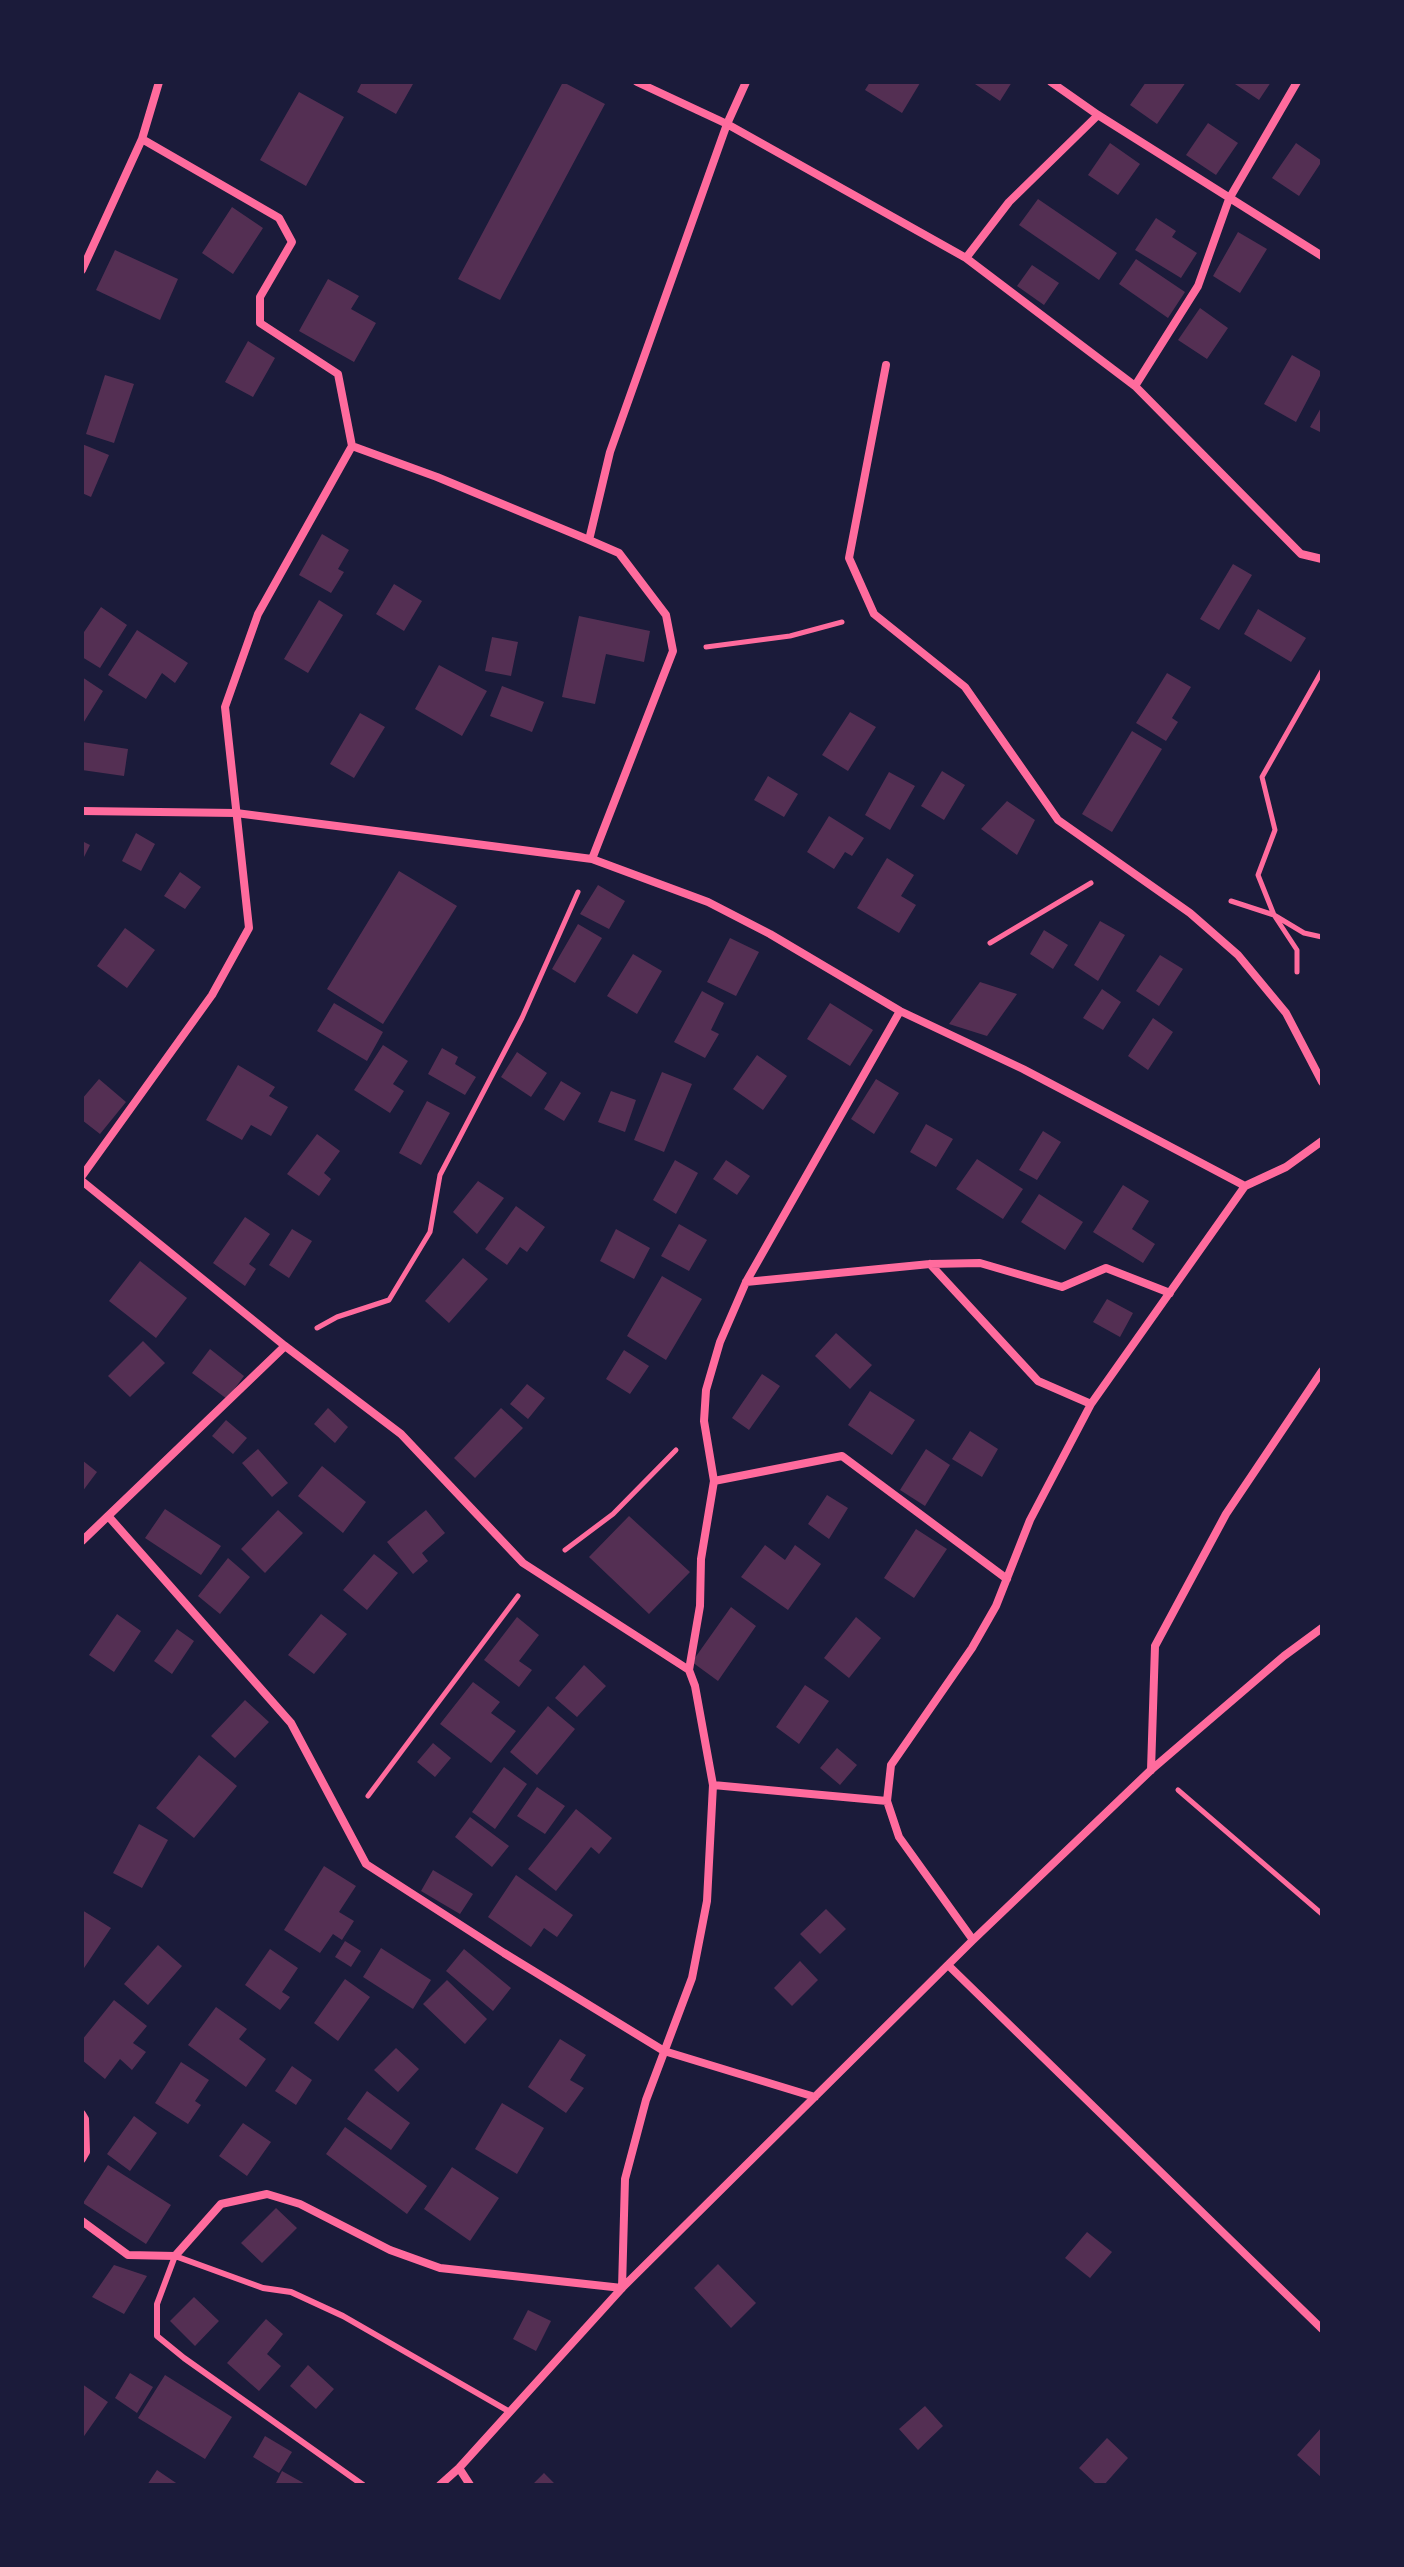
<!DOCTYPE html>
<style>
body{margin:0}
#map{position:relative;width:1404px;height:2567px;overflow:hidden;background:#1b1b3a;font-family:"Golos Text",sans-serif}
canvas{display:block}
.frame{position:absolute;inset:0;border:84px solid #1b1b3a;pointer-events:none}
</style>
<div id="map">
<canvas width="1404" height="2567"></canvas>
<div class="frame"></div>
</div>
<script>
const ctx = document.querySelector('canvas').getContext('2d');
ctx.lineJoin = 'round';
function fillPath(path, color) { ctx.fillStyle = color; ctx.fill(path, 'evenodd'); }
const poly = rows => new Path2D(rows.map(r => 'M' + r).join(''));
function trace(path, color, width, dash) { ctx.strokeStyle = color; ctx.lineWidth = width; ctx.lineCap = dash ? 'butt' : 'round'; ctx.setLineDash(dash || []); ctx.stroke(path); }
const building = poly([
 [362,82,410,82,413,84,396,114,357,92],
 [563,82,605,104,500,300,458,279],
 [870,82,918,82,920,83,902,113,865,90],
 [976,82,1012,82,1000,101,975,84],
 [1146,82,1186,82,1157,124,1130,105],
 [1232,82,1271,82,1259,100],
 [299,92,344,117,306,186,260,160],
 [1208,123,1238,143,1216,175,1186,155],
 [1110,143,1140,164,1118,195,1088,175],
 [1296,143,1322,161,1299,196,1272,178],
 [1038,199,1117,253,1099,280,1019,225],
 [232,207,263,228,233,274,202,253],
 [1156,218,1176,231,1172,237,1197,253,1181,278,1135,250],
 [1238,232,1267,249,1240,293,1213,276],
 [115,250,178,279,160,320,96,290],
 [1136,259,1185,292,1168,318,1119,284],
 [1032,265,1059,283,1044,305,1017,286],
 [328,279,359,296,351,309,376,323,354,362,299,331],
 [1200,308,1228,328,1207,359,1178,340],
 [248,341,275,358,253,397,225,382],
 [1292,355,1322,372,1296,422,1264,404],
 [105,375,134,384,114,443,86,434],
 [1322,406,1322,433,1310,427],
 [82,444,109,455,91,497,82,493],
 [322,534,349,550,338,569,344,572,331,593,299,575],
 [1233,564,1252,575,1219,630,1200,619],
 [394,584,422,601,404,631,376,614],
 [319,600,343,615,308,673,284,659],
 [101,607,127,625,100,668,82,657,82,635],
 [1258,609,1306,638,1291,662,1244,634],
 [579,616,650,631,644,662,606,654,595,704,562,697],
 [137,630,188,663,175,683,162,673,146,699,108,675],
 [492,637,518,642,511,676,485,671],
 [439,665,487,691,462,736,415,709],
 [1167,673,1191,687,1172,718,1178,722,1166,741,1136,723],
 [82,677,103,691,82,725],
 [502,686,544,702,532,732,490,716],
 [850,712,876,727,848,771,822,755],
 [360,713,385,727,354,778,330,764],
 [1132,731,1162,749,1112,832,1082,814],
 [82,742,128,749,124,776,82,770],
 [942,771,965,785,944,820,921,806],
 [889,772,915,786,890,830,865,815],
 [768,776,798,794,784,817,754,800],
 [1007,801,1035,820,1017,855,981,829],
 [829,816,864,838,852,856,845,852,834,869,807,852],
 [136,833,155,844,141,871,122,861],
 [82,841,90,845,82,861],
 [887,858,914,875,901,896,916,905,899,933,857,908],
 [399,871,457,906,383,1024,327,989],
 [180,872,201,887,185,909,164,896],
 [598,885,625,901,609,929,580,914],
 [1100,921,1125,935,1098,981,1074,965],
 [578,924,602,938,575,983,552,969],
 [125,928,155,950,127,988,97,966],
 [1044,930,1068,945,1053,969,1030,954],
 [730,938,759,952,736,996,707,982],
 [633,954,662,971,637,1014,607,996],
 [1160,955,1183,969,1159,1006,1136,991],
 [980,982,1017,994,987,1036,949,1024],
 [1102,989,1121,1002,1103,1030,1083,1018],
 [702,991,724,1003,711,1030,719,1034,705,1058,674,1042],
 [334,1003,383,1032,367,1061,317,1031],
 [830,1003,873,1030,850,1066,807,1039],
 [1153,1018,1173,1032,1148,1070,1128,1056],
 [383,1045,408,1061,393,1084,404,1091,390,1113,354,1090],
 [442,1048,458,1057,455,1064,476,1077,465,1095,428,1074],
 [517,1052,547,1073,531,1097,501,1077],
 [757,1055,787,1076,763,1110,733,1089],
 [238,1065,275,1087,269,1096,288,1107,271,1136,251,1125,242,1140,206,1120],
 [662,1072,692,1084,664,1152,634,1140],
 [99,1079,126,1102,100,1134,82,1120,82,1099],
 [876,1079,899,1093,874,1134,851,1119],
 [561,1081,581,1093,564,1121,544,1109],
 [611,1091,636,1100,625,1132,598,1122],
 [427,1101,450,1113,421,1165,399,1153],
 [926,1124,953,1139,936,1167,910,1152],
 [1043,1131,1061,1142,1037,1180,1019,1170],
 [317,1134,340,1151,324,1173,331,1179,319,1196,287,1174],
 [977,1159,1023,1189,1003,1219,956,1189],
 [675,1160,698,1173,676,1214,653,1200],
 [726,1160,750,1176,737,1195,713,1179],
 [478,1181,504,1198,477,1234,453,1212],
 [1123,1185,1149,1201,1132,1229,1155,1244,1143,1263,1093,1232],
 [1039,1194,1083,1222,1065,1250,1021,1222],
 [516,1206,545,1227,527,1252,520,1247,507,1265,485,1249],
 [245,1217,270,1234,249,1264,256,1269,245,1286,213,1263],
 [679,1224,707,1240,689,1271,661,1256],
 [292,1229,312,1241,289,1278,269,1265],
 [616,1229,650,1248,634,1279,600,1261],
 [463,1258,488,1279,449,1323,425,1301],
 [140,1261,187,1298,156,1338,109,1301],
 [662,1276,702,1299,666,1360,627,1336],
 [1107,1299,1133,1313,1120,1337,1093,1322],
 [836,1333,872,1365,850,1389,815,1356],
 [143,1341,165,1363,130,1397,108,1376],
 [210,1349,244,1376,227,1399,192,1373],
 [624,1350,649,1366,630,1394,606,1379],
 [762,1374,780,1386,749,1430,732,1418],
 [527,1384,545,1398,528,1419,510,1404],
 [870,1391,915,1420,892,1455,848,1425],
 [328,1408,348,1427,335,1443,314,1424],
 [501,1408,523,1428,475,1478,454,1458],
 [226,1420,247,1438,233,1454,212,1436],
 [970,1431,998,1449,982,1477,952,1459],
 [258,1449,288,1483,272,1497,242,1463],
 [926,1449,950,1465,925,1506,900,1490],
 [82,1460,97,1472,82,1492],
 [322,1466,366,1502,343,1533,298,1496],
 [827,1495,848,1508,829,1539,808,1524],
 [165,1509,221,1546,201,1575,145,1538],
 [278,1510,303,1533,265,1573,241,1549],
 [426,1510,445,1533,422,1553,428,1561,413,1574,387,1542],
 [629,1516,690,1572,649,1614,589,1557],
 [916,1529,947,1549,914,1598,884,1578],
 [765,1545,785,1560,795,1545,821,1564,788,1610,741,1577],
 [374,1554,398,1573,367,1610,343,1590],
 [228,1558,250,1577,220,1614,198,1596],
 [731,1607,756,1626,718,1681,692,1662],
 [117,1614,141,1631,114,1672,89,1655],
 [321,1614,347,1634,314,1674,288,1655],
 [517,1617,539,1635,519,1661,532,1670,519,1687,484,1660],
 [856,1617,881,1638,849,1678,824,1658],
 [177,1629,194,1641,172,1674,154,1661],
 [584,1665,606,1686,577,1717,555,1698],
 [473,1682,500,1702,491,1713,516,1731,491,1763,440,1724],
 [805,1685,829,1701,799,1744,776,1727],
 [245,1700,269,1722,235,1758,211,1736],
 [548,1706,575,1729,537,1775,510,1752],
 [433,1743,451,1758,435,1777,417,1762],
 [837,1748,857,1765,840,1785,820,1768],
 [199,1755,237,1786,194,1838,156,1808],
 [504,1767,527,1784,495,1829,472,1812],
 [537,1787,565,1806,545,1834,517,1816],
 [576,1809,612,1838,599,1854,591,1847,556,1891,528,1869],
 [470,1817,509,1846,492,1867,455,1837],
 [139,1824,168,1840,142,1888,113,1873],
 [324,1866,356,1886,339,1912,354,1921,342,1940,333,1934,320,1953,284,1930],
 [433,1870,473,1894,460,1914,421,1891],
 [516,1875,573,1915,557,1937,544,1928,531,1947,488,1917],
 [826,1909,846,1929,820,1954,800,1934],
 [82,1910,111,1928,82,1971],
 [345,1941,361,1951,351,1967,335,1957],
 [158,1945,182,1966,148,2005,124,1984],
 [381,1948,431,1980,413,2009,363,1977],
 [270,1949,298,1968,282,1992,290,1997,280,2010,245,1985],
 [464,1949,511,1988,493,2011,446,1971],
 [800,1961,818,1980,792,2006,774,1988],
 [345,1979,370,1997,338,2041,314,2023],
 [447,1980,487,2019,465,2044,423,2004],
 [114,2000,147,2026,133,2043,146,2052,132,2070,120,2059,105,2079,82,2060,82,2040],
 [216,2007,247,2029,239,2039,266,2059,246,2087,188,2045],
 [560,2039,586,2055,570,2080,584,2088,566,2113,528,2087],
 [396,2048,419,2069,398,2092,374,2070],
 [181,2062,209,2080,195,2101,201,2105,188,2124,155,2103],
 [292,2066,312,2080,296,2105,275,2091],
 [367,2091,410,2123,391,2150,347,2119],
 [502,2103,544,2128,517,2174,475,2149],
 [134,2116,157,2133,130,2171,107,2154],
 [243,2123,271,2142,247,2176,219,2156],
 [345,2127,427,2186,407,2214,326,2154],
 [108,2165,171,2205,146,2244,83,2203],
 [452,2167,499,2198,470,2241,424,2209],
 [276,2208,297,2228,262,2263,241,2243],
 [1087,2232,1112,2252,1090,2278,1065,2258],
 [718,2264,756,2303,731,2328,694,2288],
 [114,2265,147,2276,124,2314,92,2297],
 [194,2297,219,2321,195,2346,170,2321],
 [528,2310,551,2321,536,2351,513,2339],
 [266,2319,283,2334,267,2354,281,2366,259,2391,227,2363],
 [308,2365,334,2389,316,2409,290,2386],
 [130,2373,153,2387,137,2413,115,2398],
 [165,2375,232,2417,205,2459,138,2418],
 [82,2384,108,2402,82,2439],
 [925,2406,943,2426,918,2450,899,2429],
 [1322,2427,1322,2478,1297,2455],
 [265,2436,292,2452,279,2473,253,2457],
 [1107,2438,1128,2458,1104,2485,1097,2485,1079,2468],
 [157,2470,179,2485,147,2485],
 [282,2471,307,2485,275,2485],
 [544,2473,556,2485,532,2485]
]);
const path = poly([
 [706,647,790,636,842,622],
 [1231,901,1274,915,1304,933,1322,937],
 [990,943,1091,883],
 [1297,972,1297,950,1274,915,1258,875,1275,830,1262,777,1322,671],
 [317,1328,337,1317,389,1300,430,1232,440,1175,522,1018,578,892],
 [565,1550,613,1514,676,1450],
 [1178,1790,1322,1914],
 [368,1796,518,1596]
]);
const service = poly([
 [363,2485,184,2358,157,2336,157,2304,175,2256,263,2288,291,2292,343,2316,510,2412]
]);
const minor = poly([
 [637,82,727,124,966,258,1135,386,1301,554,1322,559],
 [1051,82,1098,115,1322,256],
 [966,258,1009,202,1098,115],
 [82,270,142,139,159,82],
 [886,365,849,558,874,614,965,687,1058,820,1190,913,1238,955,1286,1013,1322,1082],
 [1135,386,1198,286,1229,199,1297,82],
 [352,446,437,477,589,540],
 [82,811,236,813,592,859,708,902,770,934,900,1011,1023,1069,1245,1186],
 [592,859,673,651,666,615,619,553,589,540,610,452,727,124,746,82],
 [82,1176,212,995,249,928,225,707,258,614,352,446,338,374,260,323,260,297,292,242,279,218,142,139],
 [82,1181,285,1346,401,1434,523,1563,689,1670],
 [930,1264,1038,1381,1091,1404],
 [746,1282,930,1264,980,1263,1062,1287,1106,1268,1170,1293],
 [714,1481,842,1456,1007,1579],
 [109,1517,291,1723,366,1864,504,1953,664,2051,815,2097],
 [82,1541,285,1346],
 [1151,1770,1155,1646,1226,1514,1322,1371],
 [713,1785,887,1801],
 [973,1940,899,1837,887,1801,891,1765,972,1648,996,1606,1030,1520,1091,1404,1245,1186,1286,1167,1322,1141],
 [948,1965,1322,2329],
 [82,2114,85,2119,86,2152,82,2159],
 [82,2221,128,2255,175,2256,221,2204,267,2194,300,2204,390,2250,440,2268,622,2288,625,2179,646,2100,692,1978,707,1901,713,1785,695,1686,689,1670,700,1606,701,1559,714,1481,704,1421,706,1390,720,1342,746,1282,900,1011],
 [459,2468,470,2485],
 [440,2485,459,2468,622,2288,973,1940,1151,1770,1284,1656,1322,1628]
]);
fillPath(building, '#542f53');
trace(path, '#ff6b9d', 5);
trace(service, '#ff6b9d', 6);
trace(minor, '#ff6b9d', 8);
</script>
